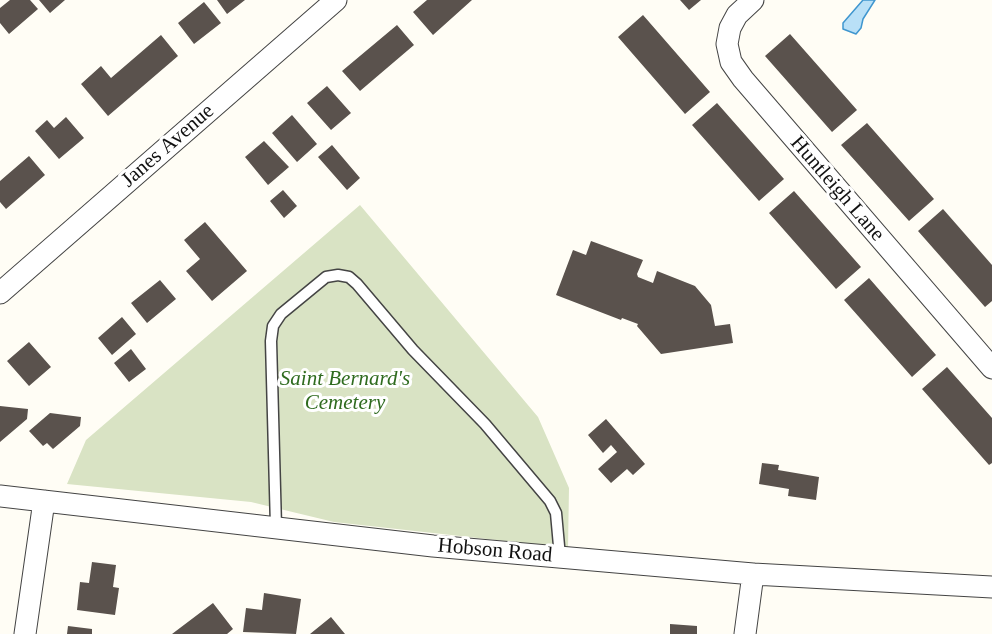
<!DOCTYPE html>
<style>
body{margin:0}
canvas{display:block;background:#fffdf5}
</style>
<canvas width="992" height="634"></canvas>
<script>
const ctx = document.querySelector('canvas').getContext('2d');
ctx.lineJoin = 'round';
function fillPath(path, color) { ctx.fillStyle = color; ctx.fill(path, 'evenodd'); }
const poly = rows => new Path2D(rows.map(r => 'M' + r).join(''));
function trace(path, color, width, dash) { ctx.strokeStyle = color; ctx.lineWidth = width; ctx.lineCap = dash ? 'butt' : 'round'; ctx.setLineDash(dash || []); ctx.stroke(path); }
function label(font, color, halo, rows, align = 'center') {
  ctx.font = font + ' Georgia,serif'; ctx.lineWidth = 6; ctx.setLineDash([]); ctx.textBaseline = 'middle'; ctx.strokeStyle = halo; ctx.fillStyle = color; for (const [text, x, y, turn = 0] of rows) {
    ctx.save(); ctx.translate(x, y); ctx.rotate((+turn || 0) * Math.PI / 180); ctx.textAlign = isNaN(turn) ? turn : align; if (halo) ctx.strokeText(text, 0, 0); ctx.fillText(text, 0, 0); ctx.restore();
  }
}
const cemetery = poly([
 [360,205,538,417,569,488,568,548,334,522,251,502,67,484,86,440]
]);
const water = poly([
 [863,0,875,0,863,19,861,28,856,34,843,29,843,23,863,0]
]);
const building = poly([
 [10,0,30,0,38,9,9,34,0,23,0,8],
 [39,0,65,0,50,13],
 [217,0,245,0,227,14],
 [427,0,472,0,433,35,413,12],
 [680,0,701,0,689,10],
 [204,2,221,23,194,44,178,23],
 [643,15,710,92,685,114,618,37],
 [397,25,414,45,360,91,342,71],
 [790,34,857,110,832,132,765,56],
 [161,35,178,56,108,116,81,84,101,66,111,78],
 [327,86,351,113,331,130,307,103],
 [717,103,784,179,759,201,692,125],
 [292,115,317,144,297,162,272,133],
 [66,117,84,138,59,159,35,131,47,120,54,128],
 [867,123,934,199,909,221,841,145],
 [264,141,289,167,268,185,245,157],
 [332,145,360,178,347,190,318,157],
 [29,156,45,175,6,209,0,202,0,181],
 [283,190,297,206,284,218,270,201],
 [794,191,861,267,836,289,769,213],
 [943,209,992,265,992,301,985,307,918,231],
 [205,222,247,271,212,301,186,271,200,259,184,240],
 [591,241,643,260,637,274,638,277,653,283,657,271,695,286,711,305,715,326,730,324,733,343,661,354,637,326,638,324,622,318,621,320,556,295,573,250,586,255],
 [869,278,936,355,912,377,844,300],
 [160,280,176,299,147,323,131,303],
 [122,317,136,334,112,355,98,338],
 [29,342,51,367,29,386,7,361],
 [131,349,146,369,129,382,114,363],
 [947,367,992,418,992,463,989,465,922,389],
 [0,406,28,409,27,419,0,442],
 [50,413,81,417,80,426,53,449,47,443,43,446,29,431],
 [606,419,645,464,633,475,627,469,611,483,598,469,617,452,611,445,603,453,588,435],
 [762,463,779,465,778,470,819,477,816,500,788,496,789,489,759,484],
 [92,562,116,565,113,587,119,588,115,615,77,610,80,582,89,583],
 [264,593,301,599,296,634,243,632,246,608,262,610],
 [213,603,233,629,227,634,172,634],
 [331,617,345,634,310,634],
 [670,624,697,626,697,634,670,634],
 [68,626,92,629,92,634,67,634]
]);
const lane = poly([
 [276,527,271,341,273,326,281,314,326,277,338,275,349,277,357,284,413,350,485,424,550,501,556,513,560,557]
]);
const street = poly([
 [753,0,737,15,730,28,727,44,731,62,743,79,992,368],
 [0,293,336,0],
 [0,496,433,546,753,574,992,587],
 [25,634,44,501],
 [745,634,753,574]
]);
const streetNames = [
 ["Janes Avenue",168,146,-41],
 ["Huntleigh Lane",837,189,49],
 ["Hobson Road",495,551,5]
];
const parkNames = [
 ["Saint Bernard's",345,379],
 ["Cemetery",345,403]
];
fillPath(cemetery, '#d9e3c4');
fillPath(water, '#b9e0f7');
trace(water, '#3f96cf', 1.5);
fillPath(building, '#5a524d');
trace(lane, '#444', 13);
trace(street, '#444', 23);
trace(lane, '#fff', 10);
trace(street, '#fff', 21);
label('21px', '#111', '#fff', streetNames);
label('italic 21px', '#2f6b1f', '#fff', parkNames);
</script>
